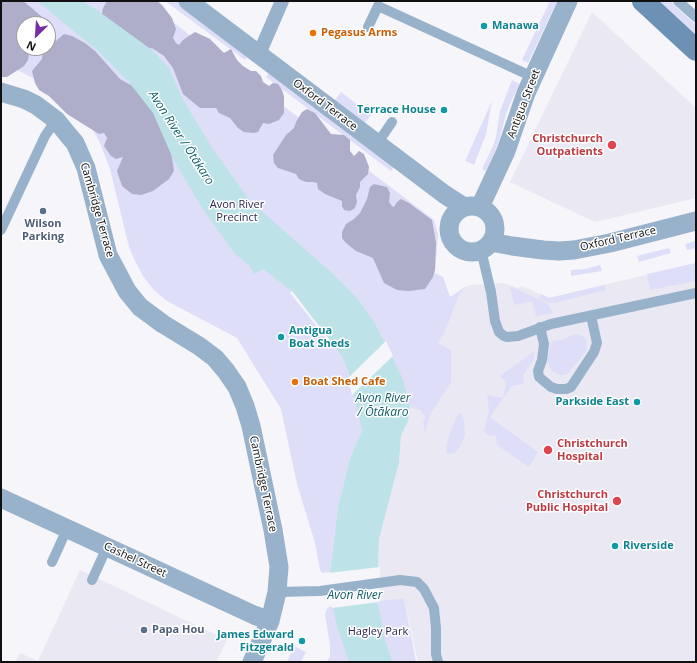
<!DOCTYPE html>
<meta charset="utf-8">
<style>
body{margin:0}
#map{position:relative;width:697px;height:663px;overflow:hidden;background:#f5f5fa;font-family:"Open Sans",sans-serif}
canvas{display:block}
.frame{position:absolute;inset:0;border:2px solid #101011;pointer-events:none}
.north{position:absolute;left:16px;top:16px;width:40px;height:40px;box-sizing:border-box;background:#fff;border:1px solid #9f9fa0;border-radius:50%;rotate:205deg;font-size:11px;font-weight:700;line-height:16px;text-align:center;color:#101011}
.north::after{content:'';display:block;margin:auto;width:14px;height:18px;background:#732fa3;clip-path:polygon(50% 0,100% 100%,50% 72%,0 100%)}
</style>
<div id="map">
<canvas width="697" height="663"></canvas>
<div class="frame"></div>
<div class="north">N</div>
</div>
<script>
const ctx = document.querySelector('canvas').getContext('2d');
ctx.lineJoin = 'round';
function fillPath(path, color) { ctx.fillStyle = color; ctx.fill(path, 'evenodd'); }
const poly = rows => new Path2D(rows.map(r => 'M' + r).join(''));
function trace(path, color, width, dash) { ctx.strokeStyle = color; ctx.lineWidth = width; ctx.lineCap = dash ? 'butt' : 'round'; ctx.setLineDash(dash || []); ctx.stroke(path); }
function label(font, color, halo, rows, align = 'center') {
  ctx.font = font + ' "Open Sans",sans-serif'; ctx.lineWidth = 3; ctx.setLineDash([]); ctx.textBaseline = 'middle'; ctx.strokeStyle = halo; ctx.fillStyle = color; for (const [text, x, y, turn = 0] of rows) {
    ctx.save(); ctx.translate(x, y); ctx.rotate((+turn || 0) * Math.PI / 180); ctx.textAlign = isNaN(turn) ? turn : align; if (halo) ctx.strokeText(text, 0, 0); ctx.fillText(text, 0, 0); ctx.restore();
  }
}
const built = poly([
 [592,12,696,108,696,198,595,222,510,182],
 [696,263,696,662,418,662,404,598,377,601,379,539,399,463,401,436,408,421,402,377,445,332,458,298,465,287,472,285,504,283,518,288,522,286,549,298],
 [80,570,227,640,216,662,15,662,20,653,38,661]
]);
const green = poly([
 [1,1,145,1,434,220,438,235,435,273,443,277,450,297,465,287,458,298,445,332,438,343,451,350,451,382,431,413,425,432,423,423,426,417,419,409,415,409,410,406,401,378,362,430,350,458,338,507,330,572,322,573,320,570,315,543,297,484,281,409,237,338,167,301,154,290,143,276,135,261,129,247,110,169,100,143,91,126,47,85,1,62],
 [24,24,48,24,48,48,24,48],
 [165,1,178,1,248,55,245,60],
 [550,1,557,1,528,63,522,60],
 [658,1,670,1,696,25,696,36],
 [270,72,394,167,391,171,266,77],
 [512,80,519,84,507,111,498,144,486,171,482,169,493,146,496,137,500,111],
 [341,92,371,115,364,124,334,101],
 [492,101,486,134,474,165,465,161],
 [696,241,696,248,687,250,685,244],
 [669,248,671,253,639,262,637,256],
 [696,263,696,281,650,290,647,274],
 [600,265,602,271,571,276,571,270,585,269],
 [604,285,606,290,554,303,547,302,539,298,541,294,549,298],
 [510,286,544,302,549,305,553,313,536,316,532,301,514,305],
 [575,334,583,336,586,339,587,350,568,373,565,375,560,375,552,371,547,362,550,344,553,341,561,340],
 [535,351,533,360,524,374,523,379,524,384,512,386,491,415,491,418,538,452,529,467,497,445,496,436,488,435,484,432,489,410,487,395,503,398,506,382,500,376],
 [461,413,464,421,465,436,459,448,455,453,448,454,446,452,447,443,450,433,458,414],
 [404,598,416,662,327,662,330,656,330,645,325,614,328,607],
 [294,646,306,652,301,662,287,662]
]);
const forest = poly([
 [1,1,23,1,33,9,54,28,56,41,64,34,72,36,85,43,95,51,120,79,143,92,169,140,174,171,169,179,153,191,141,195,132,194,122,186,117,171,123,157,116,159,111,156,104,146,107,138,104,133,99,134,67,114,49,96,39,90,35,83,32,71,42,59,43,48,48,48,48,24,24,24,24,48,30,48,28,60,24,66,7,77,1,77],
 [107,1,157,1,162,5,172,18,176,29,173,38,176,43,179,45,183,40,195,32,210,39,224,53,231,49,237,60,243,66,251,71,256,71,261,76,263,82,269,86,273,83,278,84,282,90,284,96,284,113,279,120,269,124,263,123,258,132,254,133,244,132,238,128,230,118,219,113,216,108,200,108,183,94,173,68,164,56,152,48,146,49,101,19,103,8],
 [307,109,315,113,331,134,344,135,350,140,350,151,354,156,359,151,364,154,369,167,368,174,360,182,360,187,356,195,357,202,355,208,350,211,344,210,342,206,342,201,325,194,318,189,317,183,313,182,306,182,299,179,296,174,278,168,274,163,273,155,286,135,294,128,296,122,302,112],
 [374,184,387,187,390,193,389,202,392,206,394,207,397,202,401,199,409,203,432,220,436,243,435,269,433,277,425,289,409,291,397,290,384,283,373,258,356,251,346,243,342,238,342,232,346,224,354,219,360,213,367,199,370,187]
]);
const water = poly([
 [37,1,82,1,97,10,152,50,169,68,183,100,211,146,250,201,331,272,358,299,374,322,402,377,410,406,408,421,401,436,399,463,379,539,377,601,385,640,392,662,349,662,336,623,332,600,330,572,338,507,350,458,362,430,348,370,342,356,292,291,263,269,254,274,249,265,235,254,224,239,201,206,174,161,153,113,128,81,98,51]
]);
const pier = poly([
 [292,291,336,348,335,349,290,293],
 [386,341,393,356,352,395,348,378],
 [380,567,379,602,332,608,328,573]
]);
const service = poly([
 [678,1,696,17],
 [368,27,378,6,533,77],
 [377,144,392,122],
 [1,230,45,136,56,120],
 [481,250,491,292,495,321,499,332,504,336,507,337,518,336,551,324,696,293],
 [540,327,544,344,542,360,538,371,539,377,551,387,557,389,566,389,571,387,594,352,597,343,591,316],
 [52,562,67,529],
 [92,580,107,547],
 [277,592,320,591,400,580,417,582,424,589,434,608,436,628,436,654,438,662]
]);
const pedestrian = poly([
 [259,54,282,1]
]);
const minor = poly([
 [188,1,444,194,464,207],
 [1,92,24,99,36,105,56,120,69,136,75,143,86,168,108,255,127,291,140,307,163,324,199,346,215,358,226,371,237,387,245,406,251,426,273,530,279,567,277,592,270,621,252,662],
 '449 229a23 23 0 1 1 46 0a23 23 0 1 1-46 0Z',
 [480,207,506,151,526,93,568,1],
 [491,242,512,246,543,250,559,251,574,250,610,243,696,221],
 [1,498,254,615,270,621]
]);
const secondary = poly([
 [643,1,696,50]
]);
const markers = [
 [484,26,4,"#0f9aa8"],
 [313,33,4,"#e8710a"],
 [444,110,4,"#0f9aa8"],
 [612,145,5,"#e0444e"],
 [43,211,4,"#5c6f8a"],
 [281,337,4,"#0f9aa8"],
 [295,382,4,"#e8710a"],
 [637,402,4,"#0f9aa8"],
 [548,450,5,"#e0444e"],
 [617,501,5,"#e0444e"],
 [615,546,4,"#0f9aa8"],
 [144,630,4,"#5c6f8a"],
 [302,641,4,"#0f9aa8"]
];
const cultureNames = [
 ["Manawa",492,26],
 ["Terrace House",436,110,"right"],
 ["Antigua",289,331],
 ["Boat Sheds",289,344],
 ["Parkside East",629,402,"right"],
 ["Riverside",623,546],
 ["James Edward",294,635,"right"],
 ["Fitzgerald",294,648,"right"]
];
const foodNames = [
 ["Pegasus Arms",321,33],
 ["Boat Shed Cafe",303,382]
];
const streetNames = [
 ["Antigua Street",524,104,-69],
 ["Oxford Terrace",325,105,37],
 ["Cambridge Terrace",97,210,74],
 ["Oxford Terrace",618,239,-13],
 ["Cambridge Terrace",263,484,78],
 ["Cashel Street",135,560,25]
];
const healthNames = [
 ["Christchurch",603,139],
 ["Outpatients",603,152],
 ["Christchurch",557,444,"left"],
 ["Hospital",557,457,"left"],
 ["Christchurch",608,495],
 ["Public Hospital",608,508]
];
const parkNames = [
 ["Avon River",237,205],
 ["Precinct",237,218],
 ["Hagley Park",378,632]
];
const serviceNames = [
 ["Wilson",43,224],
 ["Parking",43,237],
 ["Papa Hou",152,630,"left"]
];
const waterNames = [
 ["Avon River / Ōtākaro",181,138,57],
 ["Avon River",383,399],
 ["/ Ōtākaro",383,413],
 ["Avon River",355,596]
];
fillPath(built, '#e9e8f3');
fillPath(green, '#dedef9');
fillPath(forest, '#aeadca');
fillPath(water, '#bde3e8');
fillPath(pier, '#f5f5fa');
trace(service, '#99b2cb', 10);
trace(pedestrian, '#99b2cb', 14);
trace(minor, '#99b2cb', 19);
trace(secondary, '#6c91b5', 22);
for (const [x, y, r, color] of markers) { const dot = new Path2D(); dot.arc(x, y, r, 0, 2 * Math.PI); ctx.fillStyle = color; ctx.fill(dot); trace(dot, '#fff', 1.5); }
label('bold 11px', '#0d838f', '#fff', cultureNames, 'left');
label('bold 11px', '#c56008', '#fff', foodNames, 'left');
label('11px', '#101011', '#fff', streetNames);
label('bold 11px', '#be3a42', '#fff', healthNames, 'right');
label('11px', '#2c274f', '#fff', parkNames);
label('bold 11px', '#4e5e75', '#fff', serviceNames);
label('italic 12px', '#146068', '#fff', waterNames);
</script>
